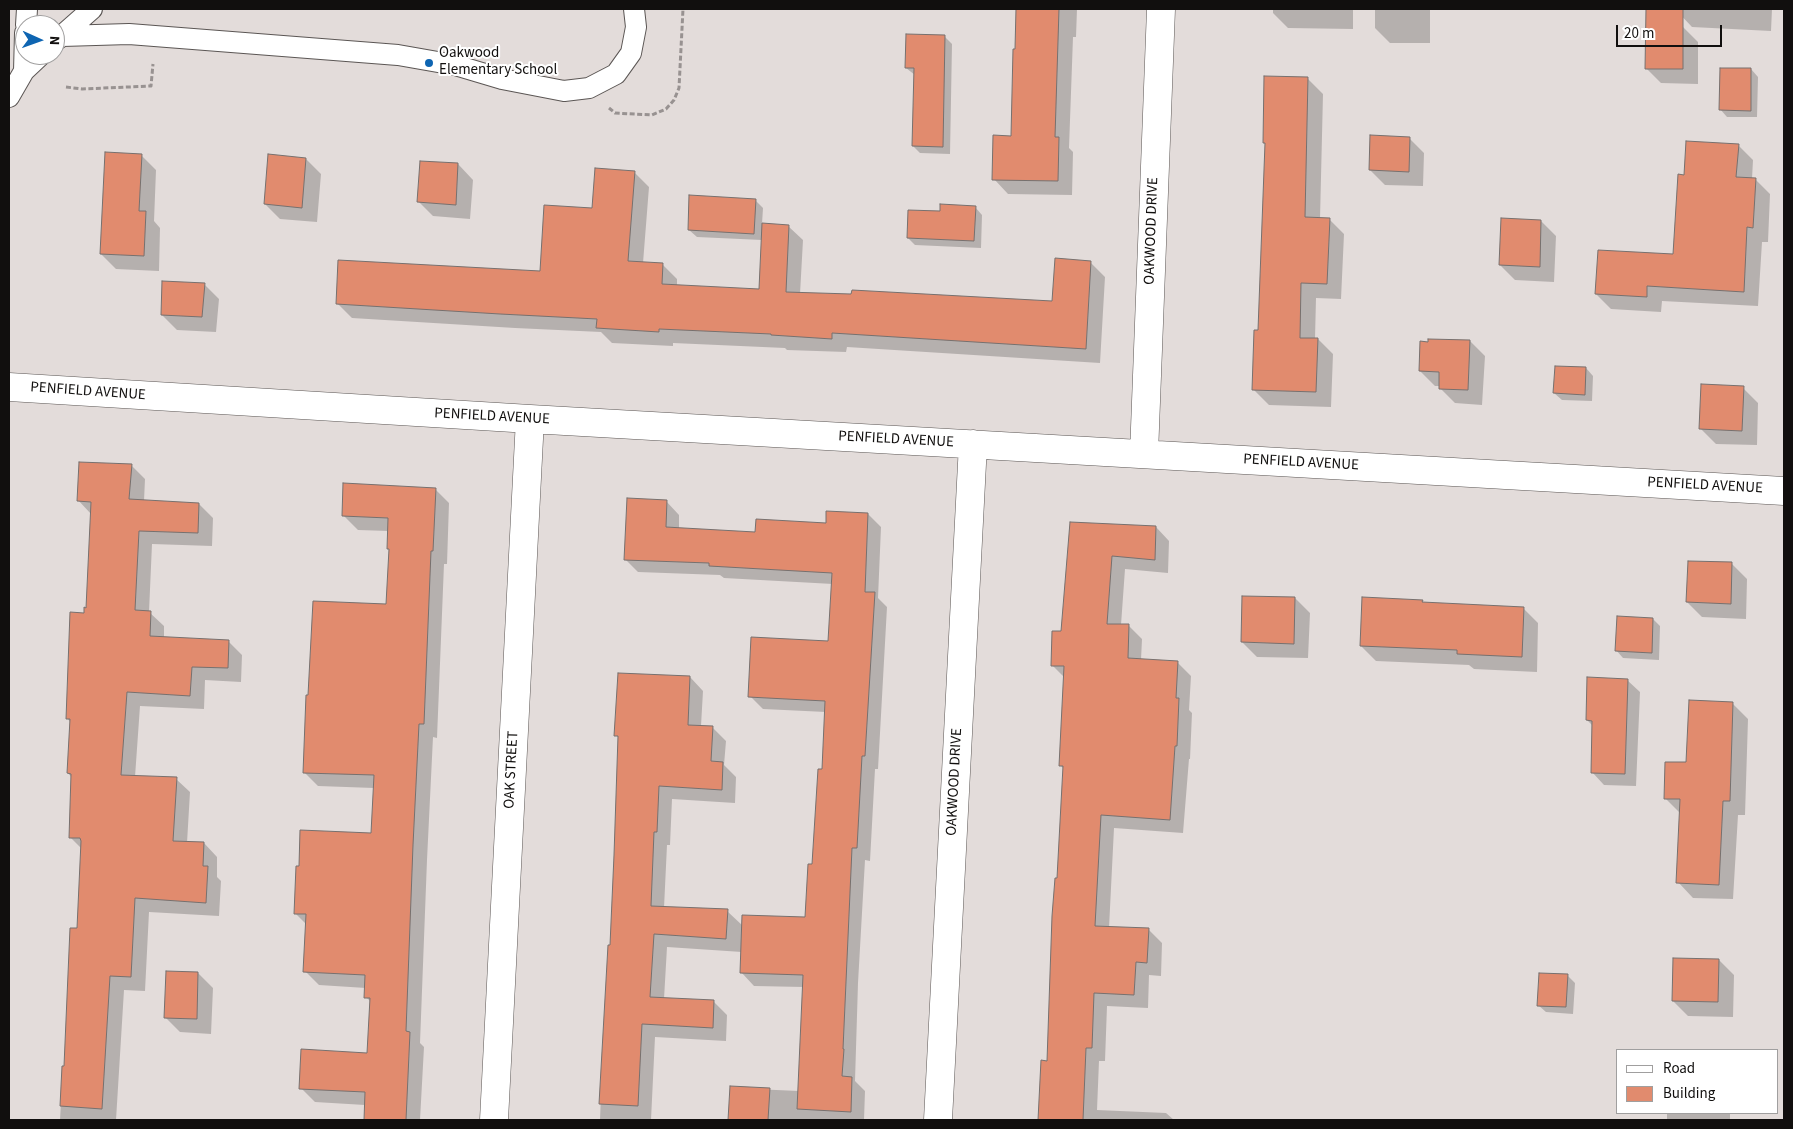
<!DOCTYPE html>
<style>
body{margin:0}
#map{position:relative;width:1793px;height:1129px;overflow:hidden;background:#e3dcda;font-family:"Source Sans 3",sans-serif}
canvas{display:block}
.frame{position:absolute;inset:0;border:10px solid #110f0e;pointer-events:none}
.legend{position:absolute;left:1616px;top:1049px;width:162px;height:65px;box-sizing:border-box;background:#fff;border:1px solid #a09f9f;margin:0;padding:6px 9px;list-style:none;font-size:15px;color:#110f0e}
.legend li{display:flex;align-items:center;gap:10px;height:25px}
.legend b{width:25px;border:1px solid #a09f9f}
.north{position:absolute;left:15px;top:15px;width:50px;height:50px;box-sizing:border-box;background:#fff;border:1px solid #a09f9f;border-radius:50%;rotate:92deg;font-size:14px;font-weight:700;line-height:20px;text-align:center;color:#110f0e}
.north::after{content:'';display:block;margin:auto;width:18px;height:22px;background:#0e65b2;clip-path:polygon(50% 0,100% 100%,50% 72%,0 100%)}
.scale{position:absolute;left:1616px;top:25px;width:106px;height:22px;box-sizing:border-box;border:2px solid #110f0e;border-top:0;padding-left:6px;font-size:15px;line-height:18px;white-space:nowrap;color:#110f0e;-webkit-text-stroke:4px #fff;paint-order:stroke}
</style>
<div id="map">
<canvas width="1793" height="1129"></canvas>
<div class="frame"></div>
<ul class="legend">
<li><b style="height:6px;background:#fff"></b>Road</li>
<li><b style="height:14px;background:#e18b6e"></b>Building</li>
</ul>
<div class="north">N</div>
<div class="scale">20 m</div>
</div>
<script>
const ctx = document.querySelector('canvas').getContext('2d');
ctx.lineJoin = 'round';
function fillPath(path, color) { ctx.fillStyle = color; ctx.fill(path, 'evenodd'); }
const poly = rows => new Path2D(rows.map(r => 'M' + r).join(''));
function trace(path, color, width, dash) { ctx.strokeStyle = color; ctx.lineWidth = width; ctx.lineCap = dash ? 'butt' : 'round'; ctx.setLineDash(dash || []); ctx.stroke(path); }
function label(font, color, halo, rows, align = 'center') {
  ctx.font = font + ' "Source Sans 3",sans-serif'; ctx.lineWidth = 4; ctx.setLineDash([]); ctx.textBaseline = 'middle'; ctx.strokeStyle = halo; ctx.fillStyle = color; for (const [text, x, y, turn = 0] of rows) {
    ctx.save(); ctx.translate(x, y); ctx.rotate((+turn || 0) * Math.PI / 180); ctx.textAlign = isNaN(turn) ? turn : align; if (halo) ctx.strokeText(text, 0, 0); ctx.fillText(text, 0, 0); ctx.restore();
  }
}
const shadow = poly([
 [1018,9,1077,9,1076,37,1073,37,1069,148,1073,152,1072,195,1008,194,994,179,1012,137],
 [1273,9,1353,9,1353,29,1288,28,1273,13],
 [1375,9,1430,9,1430,43,1390,43,1375,28],
 [1675,9,1772,9,1771,31,1692,27],
 [1683,27,1698,42,1698,84,1661,83,1646,68],
 [944,36,952,44,950,154,920,153,913,146,915,75,906,68],
 [1751,69,1758,77,1757,117,1727,117,1720,109],
 [1308,79,1323,94,1320,219,1329,219,1344,234,1341,299,1316,298,1315,339,1318,339,1333,354,1331,407,1269,405,1254,390,1259,331,1266,145,1264,143],
 [1409,138,1424,153,1423,186,1385,185,1370,170],
 [1738,145,1753,160,1752,179,1755,179,1770,194,1768,242,1762,242,1758,306,1662,301,1661,312,1611,309,1596,294,1675,255,1685,176],
 [141,155,156,170,154,221,160,228,159,271,116,269,101,254],
 [306,159,321,174,317,222,280,219,265,204],
 [458,164,473,180,470,219,433,216,418,201],
 [634,172,649,187,643,263,663,265,677,279,677,286,760,290,762,240,697,237,689,230,755,200,763,208,762,224,788,226,803,240,800,294,1054,302,1090,262,1105,277,1100,363,847,347,846,352,787,350,785,348,673,343,673,346,612,343,601,332,515,328,352,318,337,303,542,272,593,209],
 [975,207,982,215,981,248,915,245,908,238,941,212],
 [1541,221,1556,236,1554,282,1515,280,1500,265],
 [204,284,219,299,216,332,177,330,162,315],
 [1470,341,1485,356,1482,405,1455,403,1440,388,1440,386,1435,386,1420,371],
 [1586,368,1593,376,1592,401,1562,400,1554,393],
 [1743,388,1758,403,1757,445,1716,444,1701,429],
 [131,465,145,479,144,501,199,504,213,518,212,546,152,544,149,612,164,626,164,638,228,641,242,655,241,682,205,680,204,709,140,706,135,777,176,779,190,792,187,843,204,843,217,857,217,877,221,881,219,916,149,912,145,991,124,990,116,1120,60,1120,63,1067,66,1068,78,929,82,849,70,837,72,778,68,773,71,723,67,718,87,609,91,514,78,500],
 [435,489,449,503,447,564,444,564,437,738,433,737,427,860,420,1043,424,1047,420,1120,365,1120,365,1105,315,1102,301,1088,368,1054,371,1002,366,997,366,988,319,985,305,971,307,925,295,913,372,834,374,788,318,786,304,772,387,605,390,550,388,548,389,531,358,530,344,516],
 [666,501,679,515,679,529,757,533,827,524,868,514,881,527,878,598,887,607,878,769,875,769,870,861,865,860,858,983,855,1081,865,1091,864,1120,730,1120,731,1088,799,1091,804,987,754,986,741,972,742,952,667,947,664,999,714,1002,727,1015,726,1041,655,1037,651,1120,600,1120,603,1042,611,947,620,739,616,735,690,677,703,691,701,726,712,727,726,741,724,765,736,777,735,803,672,799,670,845,667,845,664,908,727,911,743,926,806,918,814,866,823,771,826,712,763,709,750,696,830,642,833,584,724,578,720,575,638,572,625,559],
 [1071,524,1156,527,1169,541,1168,573,1125,569,1121,625,1129,626,1142,639,1141,660,1177,662,1191,676,1189,710,1192,713,1190,759,1189,759,1183,833,1114,828,1109,928,1148,929,1162,943,1161,976,1149,975,1148,1008,1107,1006,1105,1061,1099,1061,1097,1110,1166,1113,1174,1120,1039,1120,1042,1062,1048,1062,1064,769,1060,765,1064,677,1052,665,1062,633],
 [1732,564,1747,579,1746,619,1702,617,1687,602],
 [1295,598,1310,613,1308,658,1257,657,1242,642],
 [1422,601,1425,604,1523,608,1538,623,1537,672,1474,669,1469,665,1376,661,1361,646],
 [1653,619,1660,626,1659,660,1623,658,1616,650],
 [1627,680,1640,692,1636,786,1604,785,1592,772,1593,726,1587,720],
 [1733,704,1748,719,1745,815,1738,815,1733,899,1693,898,1678,882,1681,814,1665,798,1687,763],
 [1719,960,1734,975,1733,1017,1688,1016,1673,1001],
 [198,973,213,988,211,1034,180,1032,165,1017],
 [1568,976,1575,983,1573,1014,1546,1012,1538,1005],
 [1667,1113,1730,1113,1730,1120,1667,1120]
]);
const building = poly([
 [1016,9,1059,9,1055,137,1059,137,1058,181,992,180,993,135,1011,136,1013,49,1015,49,1016,9],
 [1646,9,1683,9,1683,69,1645,69,1646,9],
 [906,34,945,35,943,147,912,146,914,68,905,68,906,34],
 [1720,68,1751,68,1751,111,1719,110,1720,68],
 [1264,76,1308,77,1305,217,1330,218,1327,284,1301,283,1300,338,1318,338,1316,392,1252,390,1254,330,1258,330,1265,143,1263,143,1264,76],
 [1370,135,1410,137,1409,172,1369,170,1370,135],
 [1686,141,1739,144,1736,177,1756,178,1753,228,1747,227,1744,292,1647,286,1647,297,1595,294,1598,250,1673,254,1678,174,1684,175,1686,141],
 [105,152,142,154,139,211,146,211,144,256,100,254,105,152],
 [268,154,306,158,302,208,264,204,268,154],
 [420,161,458,163,456,205,417,202,420,161],
 [595,168,635,171,628,261,663,263,662,284,759,289,762,223,789,225,786,292,851,294,852,290,1052,301,1055,258,1091,261,1086,349,832,333,832,339,771,335,771,334,659,329,659,332,596,328,597,319,500,314,336,304,338,260,540,271,544,205,592,208,595,168],
 [689,195,756,199,754,234,688,230,689,195],
 [940,204,976,206,974,241,907,238,908,210,940,211,940,204],
 [1501,218,1541,220,1540,267,1499,265,1501,218],
 [162,281,205,283,202,317,161,315,162,281],
 [1428,339,1470,340,1468,390,1439,389,1439,372,1419,371,1420,341,1428,342,1428,339],
 [1555,366,1586,367,1585,395,1553,393,1555,366],
 [1701,384,1744,386,1742,431,1699,429,1701,384],
 [79,462,132,464,129,499,199,503,198,533,139,531,135,610,151,611,150,636,229,640,228,668,192,667,190,696,127,692,121,775,177,777,173,841,204,842,203,866,208,866,206,903,135,898,131,977,110,976,102,1109,60,1106,62,1066,64,1066,70,928,77,928,81,841,80,838,69,838,71,774,67,773,70,719,66,719,70,612,84,613,84,607,86,608,91,502,77,501,79,462],
 [343,483,436,488,433,551,431,551,424,724,419,724,413,845,406,1031,410,1032,406,1120,364,1120,365,1092,299,1089,301,1049,367,1053,370,998,364,998,365,975,303,972,306,914,294,914,296,866,299,866,300,830,371,833,374,775,303,773,306,695,308,695,313,601,386,604,389,549,387,549,388,518,342,516,343,483],
 [627,498,667,500,666,527,755,532,756,519,826,523,826,511,868,513,865,592,875,592,865,756,862,756,857,848,852,848,843,1049,844,1049,842,1076,852,1077,851,1112,797,1109,803,975,740,973,742,915,805,917,808,864,812,864,818,769,822,769,825,701,748,697,751,637,828,641,832,573,709,566,709,563,624,560,627,498],
 [1070,522,1156,526,1155,560,1112,556,1107,624,1129,624,1128,658,1178,661,1176,698,1179,698,1177,746,1175,746,1170,820,1101,815,1095,926,1149,928,1147,963,1136,962,1134,995,1094,993,1092,1048,1086,1048,1083,1120,1038,1120,1041,1060,1047,1061,1052,916,1055,878,1057,878,1063,766,1059,766,1064,666,1051,666,1052,631,1061,631,1070,522],
 [1688,561,1732,562,1731,604,1686,602,1688,561],
 [1242,596,1295,597,1294,644,1241,642,1242,596],
 [1362,597,1423,600,1422,602,1524,607,1522,657,1457,654,1457,650,1360,646,1362,597],
 [1617,616,1653,618,1652,653,1615,651,1617,616],
 [618,673,690,676,688,725,713,726,711,761,723,762,722,790,659,786,657,832,654,832,651,906,728,909,726,939,654,934,650,997,714,1000,713,1028,642,1024,638,1106,599,1104,608,945,610,945,614,855,618,736,614,736,618,673],
 [1587,677,1628,679,1625,774,1591,773,1592,721,1586,720,1587,677],
 [1689,700,1733,702,1730,801,1723,801,1719,885,1676,883,1680,799,1664,799,1665,762,1686,762,1689,700],
 [1673,958,1719,959,1718,1002,1672,1001,1673,958],
 [166,971,198,972,197,1019,164,1018,166,971],
 [1539,973,1568,974,1566,1007,1537,1006,1539,973],
 [730,1086,770,1088,768,1120,728,1120,730,1086]
]);
const path = poly([
 [66,87,82,89,151,86,153,64],
 [609,108,615,113,652,115,666,109,674,100,679,88,683,9]
]);
const service = poly([
 [26,25,27,9],
 [62,36,129,34,398,55,455,65,502,79,564,91,589,88,616,74,631,53,636,27,634,9],
 [58,39,92,9],
 [24,71,25,33],
 [9,97,24,71,41,55]
]);
const minor = poly([
 [9,387,530,419,1784,491],
 [1144,454,1161,9],
 [494,1120,530,419],
 [938,1120,973,444]
]);
const markers = [
 [429,63,5,"#0e65b2"]
];
const poiNames = [
 ["Oakwood",439,54],
 ["Elementary School",439,71]
];
const streetNames = [
 ["OAKWOOD DRIVE",1152,231,-88],
 ["PENFIELD AVENUE",88,392,4],
 ["PENFIELD AVENUE",492,417,3],
 ["PENFIELD AVENUE",896,440,3],
 ["PENFIELD AVENUE",1301,463,3],
 ["PENFIELD AVENUE",1705,486,3],
 ["OAK STREET",512,770,-87],
 ["OAKWOOD DRIVE",955,782,-87]
];
fillPath(shadow, '#0003');
fillPath(building, '#e18b6e');
trace(building, '#76706e', 1);
trace(service, '#5b5654', 22);
trace(minor, '#5b5654', 29);
trace(path, '#989291', 3, [5, 2.5]);
trace(service, '#fff', 20);
trace(minor, '#fff', 28);
for (const [x, y, r, color] of markers) { const dot = new Path2D(); dot.arc(x, y, r, 0, 2 * Math.PI); ctx.fillStyle = color; ctx.fill(dot); trace(dot, '#fff', 2); }
label('15px', '#110f0e', '#fff', poiNames, 'left');
label('15px', '#110f0e', '#fff', streetNames);
</script>
